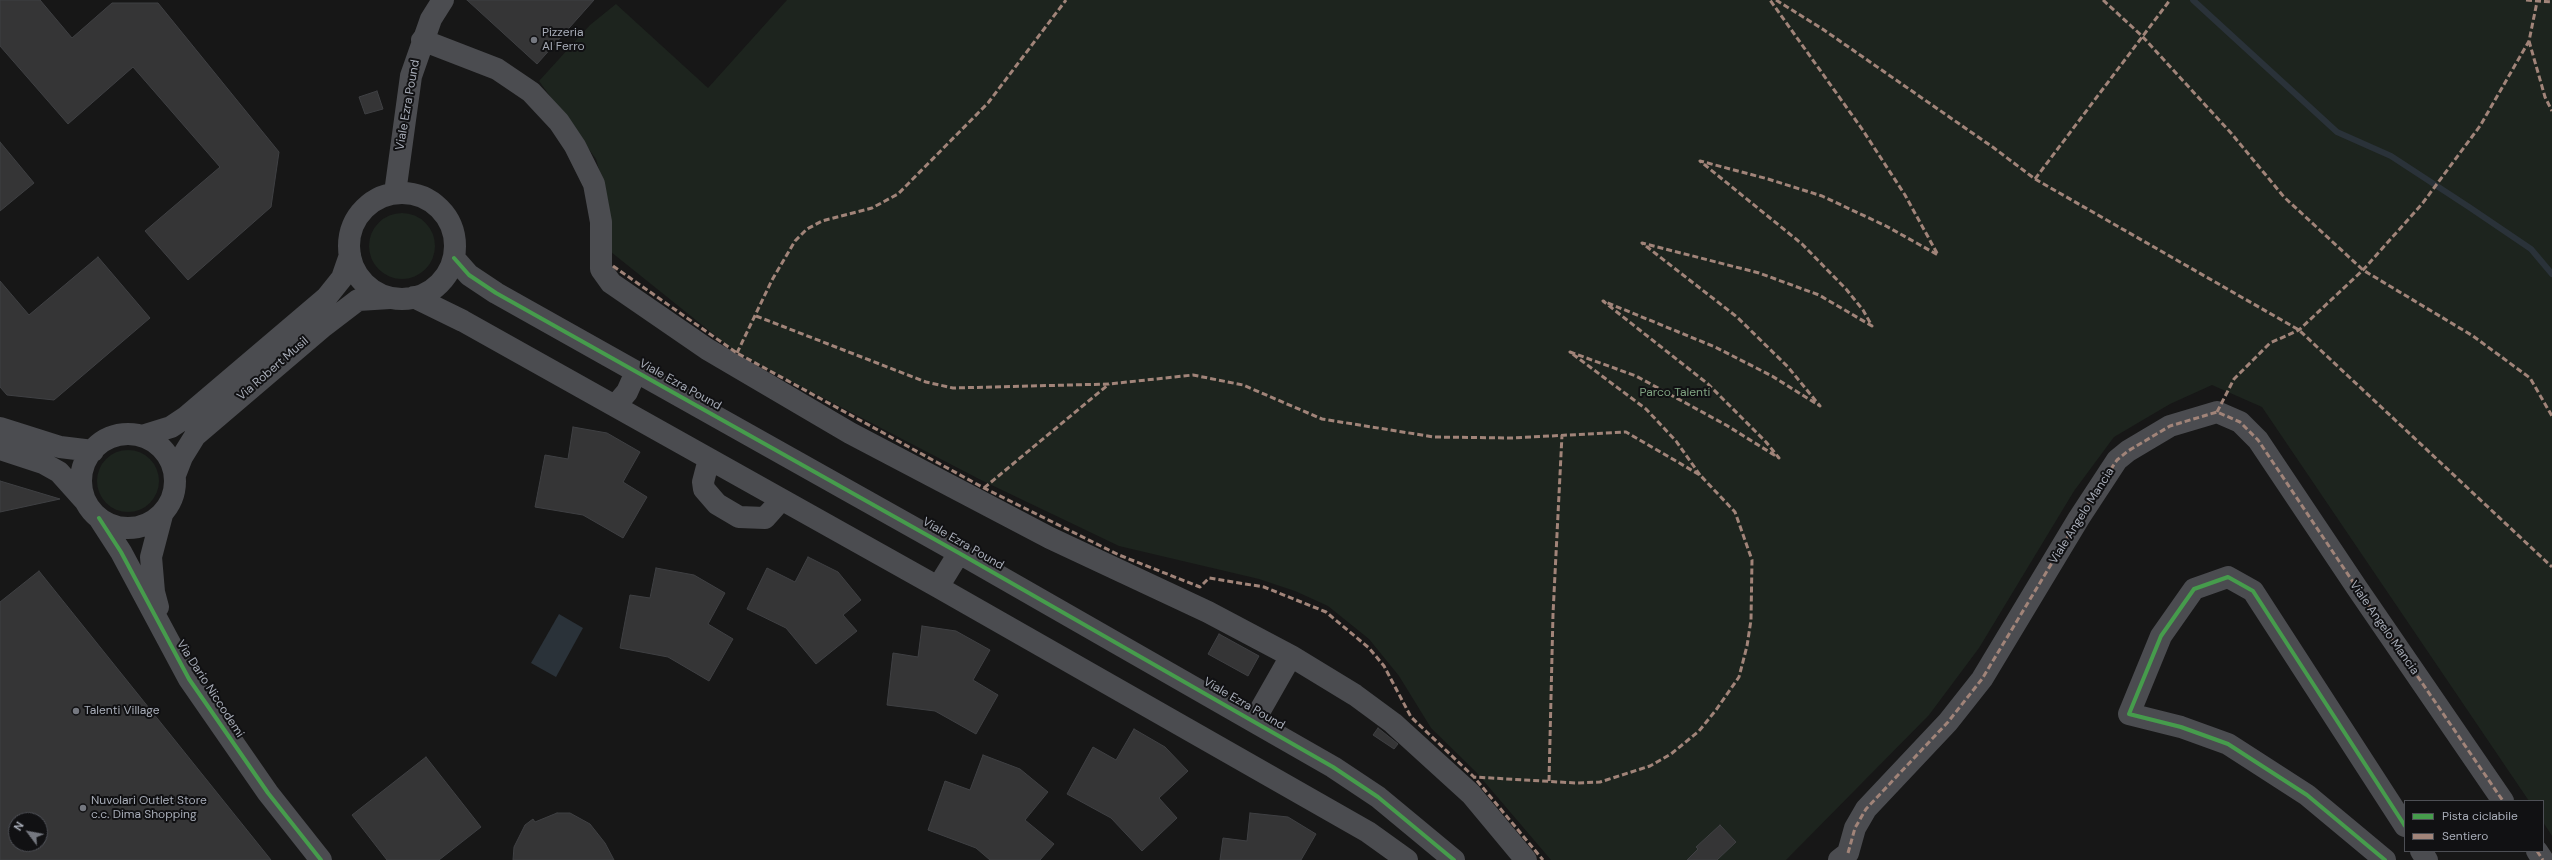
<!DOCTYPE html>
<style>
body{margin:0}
#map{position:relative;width:2552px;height:860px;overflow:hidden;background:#171717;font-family:"DM Sans",sans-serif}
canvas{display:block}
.legend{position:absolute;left:2404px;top:800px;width:140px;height:52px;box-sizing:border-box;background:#111113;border:1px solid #4d4f55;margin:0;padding:5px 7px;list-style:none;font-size:12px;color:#a8adb8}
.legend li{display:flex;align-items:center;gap:8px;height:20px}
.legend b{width:20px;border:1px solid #4d4f55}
.north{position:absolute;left:8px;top:812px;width:40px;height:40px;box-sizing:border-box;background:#111113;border:1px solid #4d4f55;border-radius:50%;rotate:302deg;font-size:11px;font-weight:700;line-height:16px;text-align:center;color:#a8adb8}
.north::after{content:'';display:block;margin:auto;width:14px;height:18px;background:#757880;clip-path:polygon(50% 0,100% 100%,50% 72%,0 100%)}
</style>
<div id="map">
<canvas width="2552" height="860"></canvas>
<ul class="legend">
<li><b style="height:5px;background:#469c4c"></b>Pista ciclabile</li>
<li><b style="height:5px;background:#a18479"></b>Sentiero</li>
</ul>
<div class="north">N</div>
</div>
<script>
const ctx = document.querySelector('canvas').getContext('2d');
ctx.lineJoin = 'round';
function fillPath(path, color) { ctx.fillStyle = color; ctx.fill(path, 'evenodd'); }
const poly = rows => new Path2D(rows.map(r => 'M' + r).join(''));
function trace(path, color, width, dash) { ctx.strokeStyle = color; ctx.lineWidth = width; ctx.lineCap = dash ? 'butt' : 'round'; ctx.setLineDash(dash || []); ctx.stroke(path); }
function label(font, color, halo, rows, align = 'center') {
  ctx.font = font + ' "DM Sans",sans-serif'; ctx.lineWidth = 4; ctx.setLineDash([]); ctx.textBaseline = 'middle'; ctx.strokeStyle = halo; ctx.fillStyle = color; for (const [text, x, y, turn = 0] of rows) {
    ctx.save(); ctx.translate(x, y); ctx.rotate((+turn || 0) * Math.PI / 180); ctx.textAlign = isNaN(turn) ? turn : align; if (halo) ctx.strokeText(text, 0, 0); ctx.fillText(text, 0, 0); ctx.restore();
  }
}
const green = poly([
 [787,0,2552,0,2552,836,2543,822,2543,801,2529,801,2262,407,2212,385,2170,404,2114,437,2074,491,1979,648,1929,715,1786,860,1551,860,1476,772,1431,728,1399,676,1369,639,1328,606,1295,591,1259,579,1119,546,979,479,737,353,611,252,608,201,596,159,539,81,590,25,616,4,708,88],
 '369 246a33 33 0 1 1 66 0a33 33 0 1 1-66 0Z',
 '97 481a31 31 0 1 1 62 0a31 31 0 1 1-62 0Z'
]);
const water = poly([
 [559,614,583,628,556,677,531,663]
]);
const stream = poly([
 [2193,0,2337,132,2391,156,2469,207,2531,249,2552,274]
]);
const building = poly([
 [0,0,40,0,72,38,112,3,158,3,279,152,271,207,188,280,145,231,220,167,133,67,68,124,0,46,0,0],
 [467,0,594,0,537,64,467,0],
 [377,91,383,109,365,114,359,97,377,91],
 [0,142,34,183,0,211,0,142],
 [98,257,150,318,54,400,7,395,0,387,0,281,29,315,98,257],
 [573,427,607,433,640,452,623,482,647,497,623,538,583,515,535,507,545,455,568,459,573,427],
 [0,481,60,499,0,512,0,481],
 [808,557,838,572,861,600,843,615,857,631,816,664,786,628,747,609,767,568,795,582,808,557],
 [656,568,694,575,725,593,708,624,733,639,709,681,668,657,620,648,630,595,650,598,656,568],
 [39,571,271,860,0,860,0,602,39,571],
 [16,820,40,820,40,844,16,844,16,820],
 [922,626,956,631,990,650,973,680,998,695,976,734,935,711,887,705,893,653,918,657,922,626],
 [1219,634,1259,656,1248,676,1208,654,1219,634],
 [1378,728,1398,744,1394,749,1373,735,1378,728],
 [1134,729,1165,747,1188,771,1159,798,1177,818,1142,851,1111,818,1067,794,1093,747,1116,760,1134,729],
 [983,755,1020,769,1048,792,1025,820,1054,844,1040,860,990,860,976,848,928,830,945,781,970,790,983,755],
 [426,757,481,827,439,860,387,860,352,815,426,757],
 [557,813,570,813,590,824,605,843,614,860,513,860,514,847,525,825,533,819,535,822,557,813],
 [1250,813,1288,817,1316,834,1301,860,1220,860,1223,838,1247,841,1250,813],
 [1720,825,1736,842,1717,860,1687,860,1698,849,1696,847,1720,825]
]);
const minor = poly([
 [422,40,497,69,531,92,559,122,575,146,594,184,601,222,601,269,611,283,707,349,850,433,1050,538,1208,612,1291,656,1355,695,1393,723,1471,794,1526,860],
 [395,193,411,76,431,19,443,0],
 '349 246a53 53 0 1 1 106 0a53 53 0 1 1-106 0Z',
 [454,258,469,275,496,293,959,553,1333,767,1378,797,1454,860],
 [414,297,463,321,938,587,1368,832,1407,860],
 [615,406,627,392,636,372],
 [0,428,60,447,93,451],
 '81 481a47 47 0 1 1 94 0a47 47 0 1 1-94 0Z',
 [142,436,171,427,186,417,326,298,342,278,350,255],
 [0,449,43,463,59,472,85,501],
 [709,459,703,482,704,489,717,504,739,517,765,518,781,500],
 [175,475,182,457,195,436,324,326,358,300,390,298],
 [99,518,121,552,189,679,268,793,321,860],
 [938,587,959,553],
 [158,607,154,592,151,557,162,515],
 [1254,721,1291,656],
 [2421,851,2427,860],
 [2537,851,2543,860],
 [1839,860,1848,853,1855,828,1866,809,1948,722,1982,679,2079,518,2117,460,2128,451,2170,426,2217,412,2240,422,2258,440,2357,588,2503,801],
 [2385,860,2307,795,2228,744,2181,727,2129,714,2161,636,2194,589,2228,577,2253,591,2405,826]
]);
const quiet = poly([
 [1776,0,1824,30,1994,148,2035,179,2299,330,2552,567],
 [2103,0,2142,36,2231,133,2284,197,2363,270,2473,336,2530,378,2552,416],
 [2526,0,2552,2],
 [2529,41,2545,97,2552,111],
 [2035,179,2170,0],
 [613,266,737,353,984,488,1119,555,1200,587,1209,578,1264,587,1326,612,1369,648,1384,666,1411,717,1474,777,1543,860],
 [756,316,926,382,953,388,1109,384,1193,375,1243,385,1322,419,1434,437,1512,438,1626,432,1700,475,1735,512,1752,560,1751,620,1747,646,1739,677,1716,710,1699,731,1671,754,1650,766,1600,782,1576,783,1474,777],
 [737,353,772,280,795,241,807,229,822,221,872,208,898,194,988,103,1066,0],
 [2217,412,2234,379,2270,343,2299,330,2363,270,2422,204,2480,126,2529,41,2537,2],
 [1700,475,1676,441,1646,409,1570,352,1636,376,1726,425,1779,458,1766,442,1708,384,1603,301,1715,347,1772,376,1820,406,1788,367,1737,317,1642,243,1759,273,1819,295,1872,326,1863,310,1846,289,1802,244,1700,161,1768,179,1822,196,1886,226,1938,255,1905,195,1862,129,1770,0],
 [984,488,1109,384],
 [1549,781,1553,614,1562,435],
 [2537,851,2543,860],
 [1848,853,1855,828,1866,809,1948,722,1982,679,2079,518,2117,460,2128,451,2170,426,2217,412,2240,422,2258,440,2357,588,2503,801]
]);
const cycleway = poly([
 [454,258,469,275,496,293,959,553,1333,767,1378,797,1454,860],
 [99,518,121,552,189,679,268,793,321,860],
 [2385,860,2307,795,2228,744,2181,727,2129,714,2161,636,2194,589,2228,577,2253,591,2405,826]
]);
const markers = [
 [534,40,4,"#757880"],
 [76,711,4,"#757880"],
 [83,808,4,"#757880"]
];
const poiNames = [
 ["Pizzeria",542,33],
 ["Al Ferro",542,47],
 ["Talenti Village",84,711],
 ["Nuvolari Outlet Store",91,801],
 ["c.c. Dima Shopping",91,815]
];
const streetNames = [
 ["Viale Ezra Pound",408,105,-80],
 ["Via Robert Musil",273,369,-41],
 ["Viale Ezra Pound",680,385,29],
 ["Viale Angelo Mancia",2082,516,-58],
 ["Viale Ezra Pound",963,544,30],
 ["Viale Angelo Mancia",2384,628,55],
 ["Via Dario Niccodemi",210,689,57],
 ["Viale Ezra Pound",1244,704,30]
];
const parkNames = [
 ["Parco Talenti",1675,393]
];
fillPath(green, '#1d241e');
fillPath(water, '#2a3239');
trace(stream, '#2a3239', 6);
fillPath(building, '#353536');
trace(building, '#3f4043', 1);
trace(minor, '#4b4c50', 22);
trace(quiet, '#a18479', 3, [6, 3]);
trace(cycleway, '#469c4c', 4);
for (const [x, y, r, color] of markers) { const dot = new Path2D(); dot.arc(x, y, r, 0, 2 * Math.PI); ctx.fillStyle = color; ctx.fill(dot); trace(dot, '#111113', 1.5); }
label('12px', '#a8adb8', '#111113', poiNames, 'left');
label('12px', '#a8adb8', '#111113', streetNames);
label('12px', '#7fa381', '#111113', parkNames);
</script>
